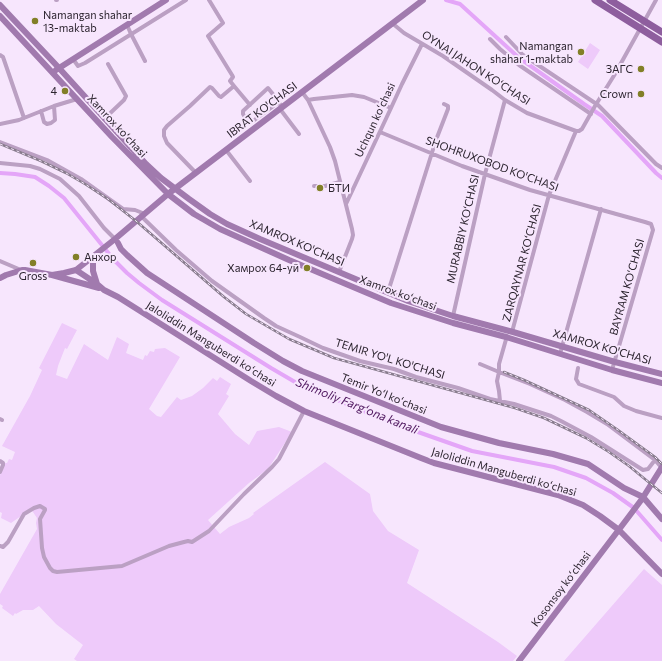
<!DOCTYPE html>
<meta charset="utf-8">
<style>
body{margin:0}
canvas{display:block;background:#f7e6fd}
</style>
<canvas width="662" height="661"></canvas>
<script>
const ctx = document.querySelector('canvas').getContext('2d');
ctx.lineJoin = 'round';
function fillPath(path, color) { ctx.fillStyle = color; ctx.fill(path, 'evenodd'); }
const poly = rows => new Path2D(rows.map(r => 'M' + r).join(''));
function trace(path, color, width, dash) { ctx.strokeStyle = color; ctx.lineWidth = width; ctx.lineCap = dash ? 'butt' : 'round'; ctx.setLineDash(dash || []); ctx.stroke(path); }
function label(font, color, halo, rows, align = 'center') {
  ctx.font = font + ' Commissioner,sans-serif'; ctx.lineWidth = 4; ctx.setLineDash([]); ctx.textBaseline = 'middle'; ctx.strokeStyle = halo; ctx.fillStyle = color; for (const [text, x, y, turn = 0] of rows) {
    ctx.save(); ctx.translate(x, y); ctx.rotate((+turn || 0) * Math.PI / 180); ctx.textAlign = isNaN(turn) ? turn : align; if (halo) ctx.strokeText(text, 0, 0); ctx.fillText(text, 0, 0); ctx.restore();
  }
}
const green = poly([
 [590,43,600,50,588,69,578,62],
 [62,323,77,330,67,349,65,348,58,366,56,375,67,379,84,344,108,360,117,337,129,344,126,353,143,360,145,355,147,356,150,351,154,352,155,349,165,348,180,357,149,409,157,416,161,417,177,397,181,400,192,396,203,388,213,378,217,381,220,377,231,384,226,394,229,396,218,414,235,434,249,445,257,431,279,427,292,432,268,469,249,483,208,520,220,534,229,527,249,518,254,514,253,513,325,462,370,494,373,511,388,531,419,550,407,583,498,642,517,656,513,661,77,661,74,659,83,645,56,624,39,606,33,610,23,610,16,614,15,613,13,616,2,608,3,606,0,604,0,594,37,529,36,523,37,518,31,509,11,523,1,518,2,513,0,512,0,475,5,463,7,463,9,459,12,460,15,452,2,446,30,396,42,370,39,368],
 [644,569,662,585,662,661,564,661]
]);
const canal = poly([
 [446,0,460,4,518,57,584,104,602,116,656,173,662,178],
 [0,173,15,174,35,177,49,186,64,198,114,260,127,273,139,283,162,300,271,368,295,382,363,411,418,432,472,451,554,467,586,478,613,493,634,508,662,540]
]);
const street = poly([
 [56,0,57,0],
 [209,0,223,23,208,36,232,75,233,77,230,81,234,86],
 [392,23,404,33,443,56,492,90,505,100,527,113,576,131],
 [127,25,131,34,145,61],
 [506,37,523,55,598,105,656,164,662,168],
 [490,39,500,49,519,65,591,114],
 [0,55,3,57,24,118],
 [73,59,78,66,85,63,186,0],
 [302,92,308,100,330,147,335,161,352,229,353,235,352,239,339,272],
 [308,100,314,99,352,95,364,97,391,108],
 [279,102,253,121,248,122,243,114,243,111,268,88,272,93,282,107],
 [280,109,299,134],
 [41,111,44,122,47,124,51,123,55,120,54,106],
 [104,119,124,100,126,96,108,64],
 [0,124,19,120,54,106,77,99],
 [576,131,579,131,582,129,595,106,615,74,656,0],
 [380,132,462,166,530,190,645,222,651,224,653,230,612,370],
 [0,142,47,160,81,179,123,209,135,210,145,214],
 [226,150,250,181],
 [0,163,30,166,40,169,60,179,79,196,104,228,115,239],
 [196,173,167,143,164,136,164,130,167,126,190,106,210,87,212,88,219,96,221,97,234,86,250,105],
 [314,186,325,186,340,182],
 [346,204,391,108,402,84,422,44],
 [141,216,176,250,212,281,264,318,276,326,300,337,323,348,360,361,394,369,416,377,458,388,490,399,514,404,551,416,561,421,591,437,643,470,648,469,655,460],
 [0,261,21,270],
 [388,292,436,140,448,109,448,106,444,104],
 [453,316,485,174,505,100],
 [512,332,549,195,576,131],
 [507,336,499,364,499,372,530,384,565,400,587,412,607,424,655,460,661,467],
 [560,354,601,209],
 [480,364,499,372,497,381,499,391,500,401],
 [578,368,576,379,579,384,614,397,624,406,636,411,662,418],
 [0,419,2,420],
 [0,461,3,463,3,465,0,472],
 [0,546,3,547,8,542,24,514,34,508,40,506,45,509,45,510,40,519,42,548,44,557,50,568,53,571,57,572,122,566,169,546,184,542,188,541,192,542,209,531,244,494,272,467,279,459,304,411]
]);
const secondary = poly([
 [0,5,59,68,146,164,161,178,189,199,210,214,227,224,260,239,408,301,453,316,513,332,615,362,662,374],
 [0,16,112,137,168,194,194,214,220,229,289,260,391,303,453,323,506,337,612,370,662,383],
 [56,70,166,0],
 [118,243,121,249,127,255,147,273,254,343,283,361,302,371,441,427,499,443,553,454,588,464,624,488,643,497,662,519],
 [93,257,93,271,97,284],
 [76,270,97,284,104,290,118,297,251,381,276,396,304,411,421,458,434,463,558,495,583,505,600,516,619,530,662,574],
 [52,275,64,273,76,270,115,239,168,194,423,0],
 [0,278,6,275,22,270,25,270,52,275,99,288],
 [519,661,627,519,642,499,662,467]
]);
const primary = poly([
 [595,0,662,42],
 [610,0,662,32]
]);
const rail = poly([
 [0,144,41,161,66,173,85,184,108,199,136,221,224,297,246,314,289,339,334,358,515,408,544,418,586,438,609,452,629,466,662,493],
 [504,372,524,380,589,410,618,430,655,457,662,464]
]);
const markers = [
 [35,21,4,"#827f27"],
 [581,52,4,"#827f27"],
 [641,69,4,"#827f27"],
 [65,91,4,"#827f27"],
 [641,94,4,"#827f27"],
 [320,188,4,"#827f27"],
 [76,257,4,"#827f27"],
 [33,263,4,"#827f27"],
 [307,268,4,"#827f27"]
];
const poiNames = [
 ["Namangan shahar",43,15,"left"],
 ["13-maktab",43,28,"left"],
 ["Namangan",573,46],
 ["shahar 1-maktab",573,59],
 ["ЗАГС",633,69],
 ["4",57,91],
 ["Crown",633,94],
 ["БТИ",328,188,"left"],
 ["Анхор",84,257,"left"],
 ["Хамрох 64-уй",299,268],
 ["Gross",33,276,"center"]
];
const streetNames = [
 ["OYNAI JAHON KO‘CHASI",476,68,33],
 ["IBRAT KO'CHASI",262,110,-37],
 ["Uchqun koʻchasi",375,120,-65],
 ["Xamrox koʻchasi",117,126,47],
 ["SHOHRUXOBOD KO'CHASI",492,164,20],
 ["MURABBIY KO‘CHASI",463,229,-77],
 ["XAMROX KO'CHASI",297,243,23],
 ["ZARQAYNAR KO‘CHASI",522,263,-75],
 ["BAYRAM KO‘CHASI",627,287,-74],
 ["Xamrox koʻchasi",398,293,20],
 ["Jaloliddin Manguberdi koʻchasi",211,344,32],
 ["XAMROX KO'CHASI",602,347,16],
 ["TEMIR YO'L KO'CHASI",390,359,17],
 ["Temir Yoʻl koʻchasi",384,394,22],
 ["Jaloliddin Manguberdi koʻchasi",504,472,16],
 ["Kosonsoy koʻchasi",561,589,-53]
];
const waterNames = [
 ["Shimoliy Fargʻona kanali",357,406,22]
];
fillPath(green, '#eecafa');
trace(canal, '#e4a6f8', 4);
trace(street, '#bba0c3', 4);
trace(secondary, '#a17aae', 6);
trace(primary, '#8e5e9e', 7);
trace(rail, '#887c8d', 2.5);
trace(rail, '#f7e6fd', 1, [3]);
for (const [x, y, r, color] of markers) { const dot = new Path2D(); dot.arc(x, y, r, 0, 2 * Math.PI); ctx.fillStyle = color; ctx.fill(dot); trace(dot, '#f7e6fd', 1.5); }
label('11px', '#2c242f', '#f7e6fd', poiNames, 'right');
label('11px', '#2c242f', '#f7e6fd', streetNames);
label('italic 12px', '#4b125b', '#f7e6fd', waterNames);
</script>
